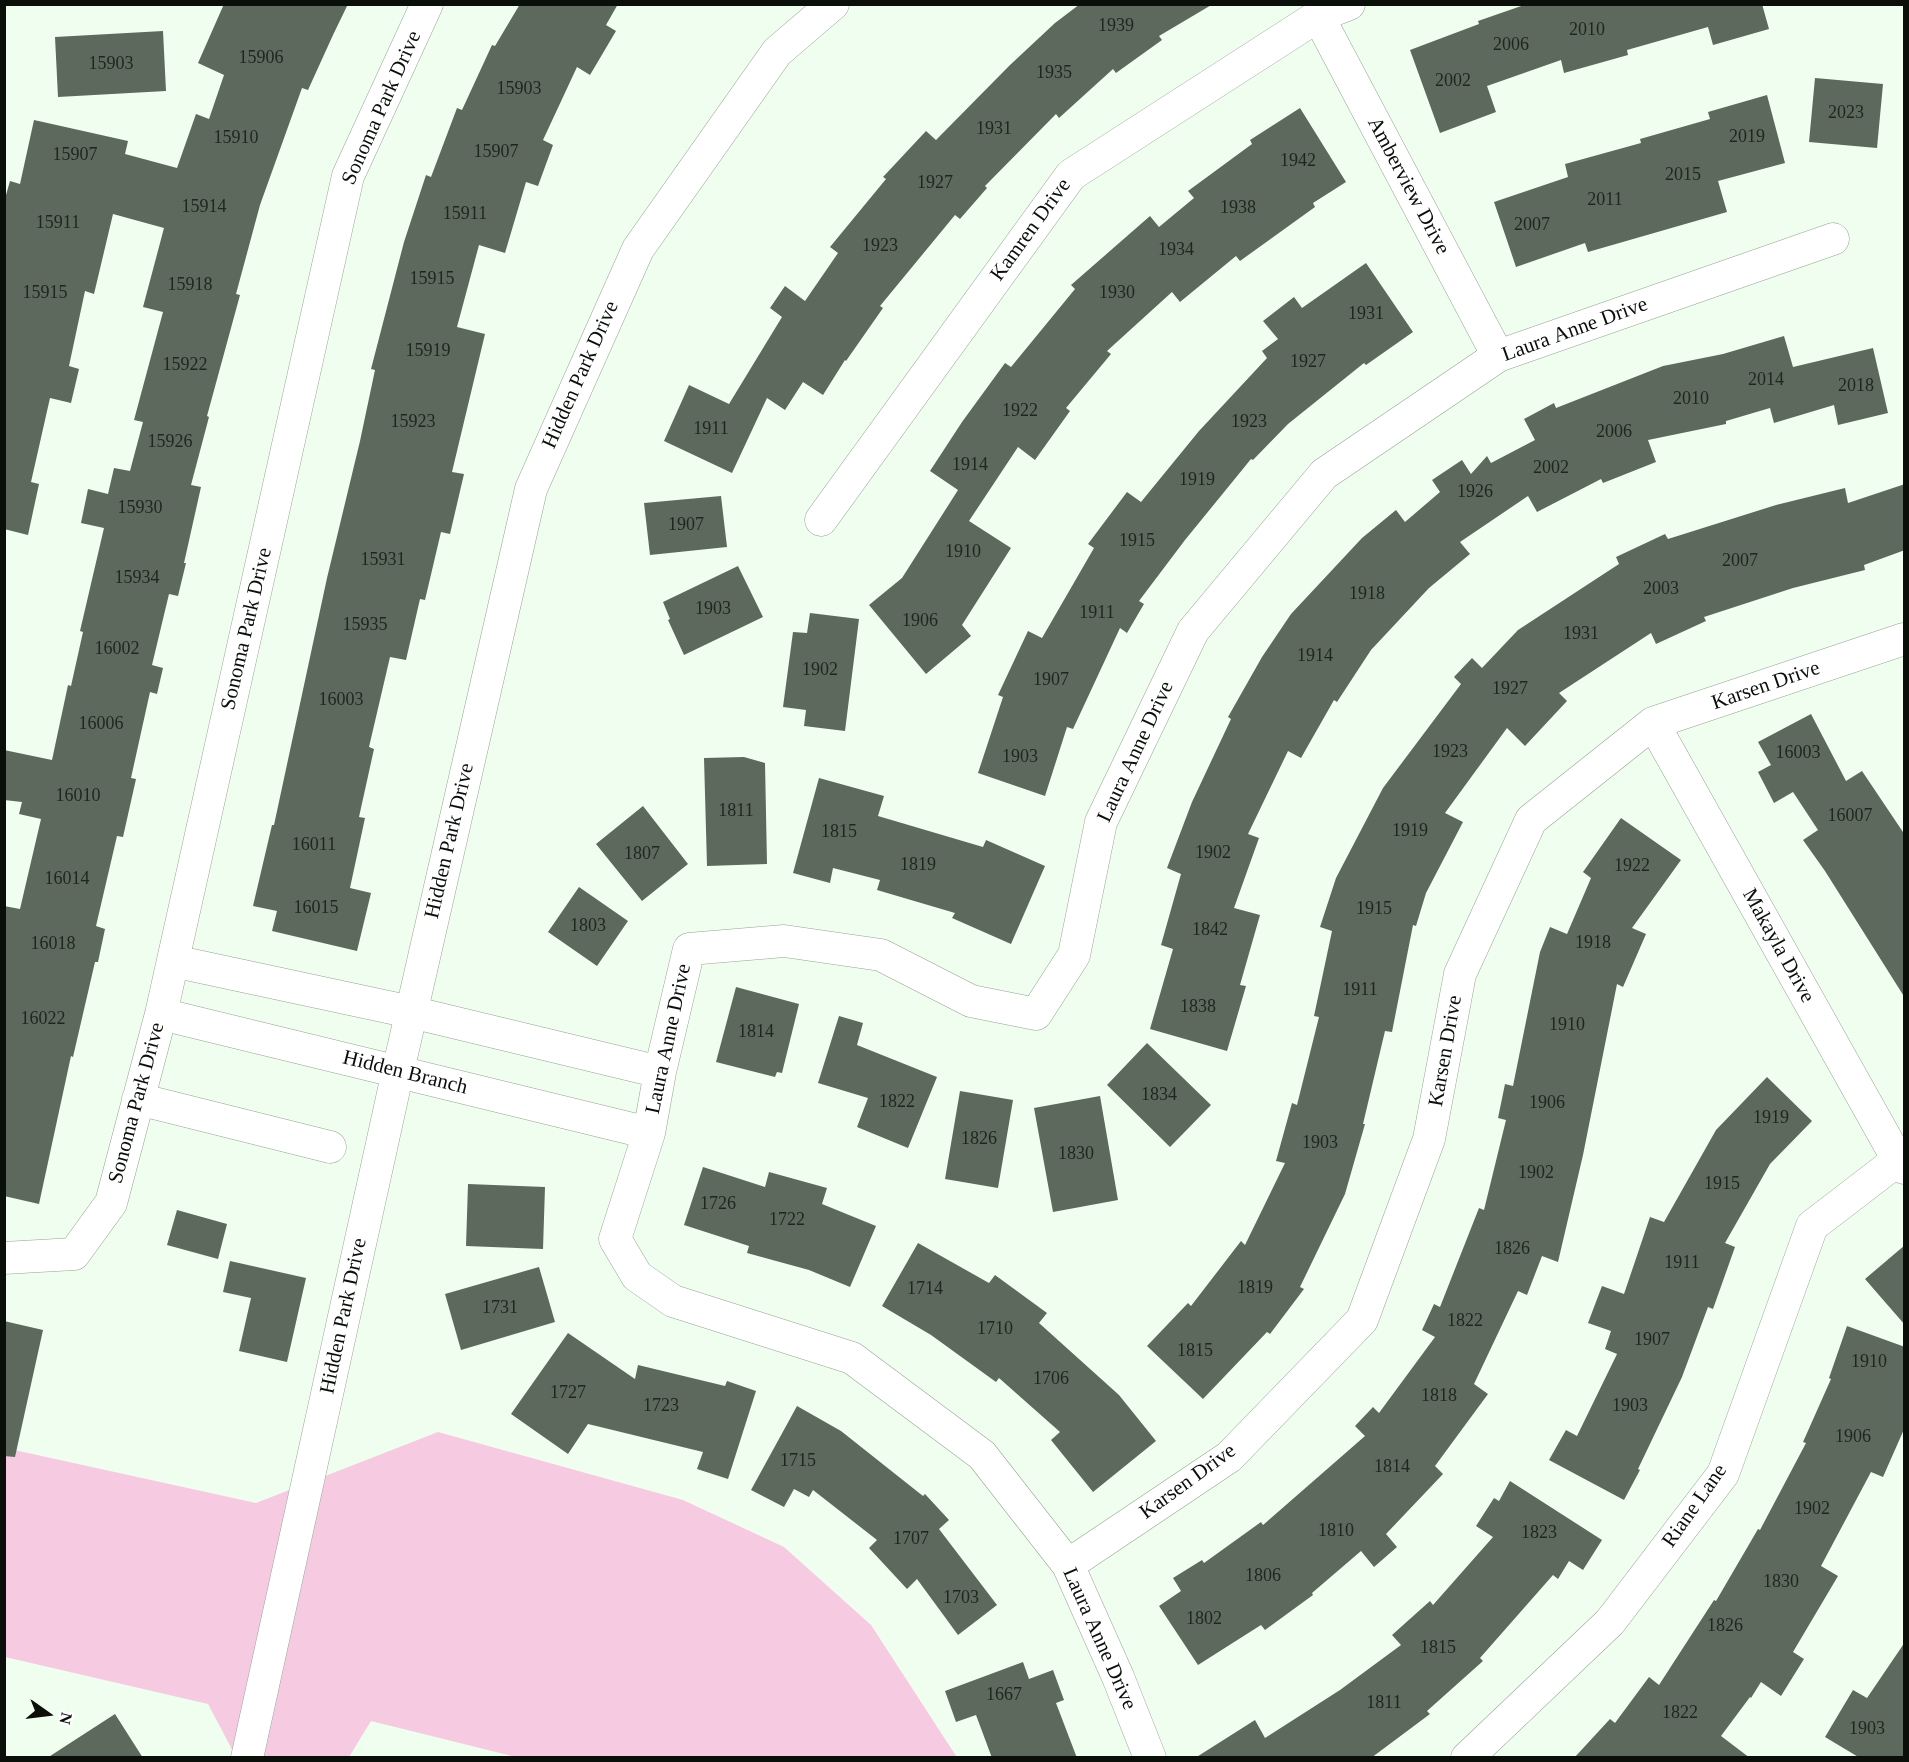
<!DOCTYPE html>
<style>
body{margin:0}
#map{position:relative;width:1909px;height:1762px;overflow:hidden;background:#f0feef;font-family:Georgia,serif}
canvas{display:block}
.frame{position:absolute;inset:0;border:6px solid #0a0f0a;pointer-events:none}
.north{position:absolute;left:18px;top:1684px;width:60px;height:60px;-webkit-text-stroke:4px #fff;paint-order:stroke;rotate:104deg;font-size:16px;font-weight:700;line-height:24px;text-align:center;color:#0a0f0a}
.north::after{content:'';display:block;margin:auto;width:21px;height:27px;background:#0a0f0a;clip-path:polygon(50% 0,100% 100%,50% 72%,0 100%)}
</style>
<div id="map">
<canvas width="1909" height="1762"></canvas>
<div class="frame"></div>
<div class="north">N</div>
</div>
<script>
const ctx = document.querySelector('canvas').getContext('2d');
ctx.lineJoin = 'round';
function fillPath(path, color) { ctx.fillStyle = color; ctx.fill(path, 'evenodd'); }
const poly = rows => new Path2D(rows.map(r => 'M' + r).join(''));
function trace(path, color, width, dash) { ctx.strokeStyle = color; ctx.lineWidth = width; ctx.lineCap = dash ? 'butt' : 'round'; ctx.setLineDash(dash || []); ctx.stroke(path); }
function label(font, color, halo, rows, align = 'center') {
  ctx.font = font + ' Georgia,serif'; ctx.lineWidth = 5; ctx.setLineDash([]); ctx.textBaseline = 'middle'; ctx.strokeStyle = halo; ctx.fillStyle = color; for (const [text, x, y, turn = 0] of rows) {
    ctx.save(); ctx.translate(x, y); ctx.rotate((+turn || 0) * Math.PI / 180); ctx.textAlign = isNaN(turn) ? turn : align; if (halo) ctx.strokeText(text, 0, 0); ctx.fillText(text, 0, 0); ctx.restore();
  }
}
const green = poly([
 [438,1432,683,1500,784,1547,871,1625,956,1756,956,1758,520,1758,371,1721,349,1757,236,1757,208,1704,5,1657,5,1448,256,1503]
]);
const building = poly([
 [224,4,348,4,333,35,308,90,302,88,260,205,236,294,240,295,207,416,209,417,191,485,201,487,184,563,186,563,178,596,169,594,152,665,163,668,157,694,150,692,131,778,136,779,123,837,117,836,96,926,105,929,98,962,95,962,73,1057,71,1056,39,1204,4,1196,4,906,20,909,41,819,19,814,22,802,4,800,4,750,52,760,68,685,71,686,83,632,80,631,104,528,81,523,88,489,108,494,114,468,130,471,143,422,134,420,163,312,143,307,164,228,113,214,94,294,85,291,69,366,79,369,71,403,50,398,31,482,39,484,28,535,4,529,4,202,10,181,20,184,34,120,128,141,125,154,177,168,196,114,209,119,224,75,198,63],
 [520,4,618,4,606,25,616,31,590,75,577,67,543,140,553,145,538,186,526,182,505,253,479,245,457,327,485,334,452,472,464,474,450,534,441,532,425,600,420,599,406,660,390,657,369,747,374,749,359,817,365,818,350,888,371,893,357,951,272,931,277,911,253,906,272,825,274,825,327,578,360,441,375,370,371,369,404,242,426,175,431,177,457,108,462,110,492,45,495,46],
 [1080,4,1213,4,1159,36,1162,40,1116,73,1113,69,1059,118,1056,114,985,186,987,188,960,219,955,215,880,306,883,308,846,361,845,360,823,395,803,382,785,410,767,398,732,473,664,441,689,385,729,404,782,317,770,308,785,286,805,301,838,253,830,247,886,179,883,177,926,131,936,140,1010,65,1055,23],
 [1527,4,1762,4,1769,29,1713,45,1708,27,1627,50,1628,55,1564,73,1561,60,1487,86,1496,112,1440,133,1410,50,1479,24,1478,21],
 [163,31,166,91,58,97,55,37],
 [1815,78,1883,84,1877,148,1809,142],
 [1767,95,1785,163,1718,181,1727,212,1588,252,1585,243,1516,267,1494,202,1568,177,1565,164,1641,143,1640,139,1710,119,1708,112],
 [1300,108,1346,182,1313,203,1315,207,1240,261,1236,256,1180,302,1172,292,1107,351,1111,354,1066,408,1070,411,1035,460,1018,447,969,521,1011,548,962,625,971,636,926,674,869,605,902,578,958,490,930,471,962,422,1005,363,1011,367,1075,289,1071,285,1150,216,1159,227,1194,198,1188,191,1252,144,1250,140],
 [1366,263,1413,332,1366,365,1364,363,1288,424,1253,460,1251,459,1185,540,1139,601,1144,604,1127,633,1120,628,1073,729,1067,727,1045,796,978,773,1003,697,998,695,1028,631,1042,638,1094,548,1088,544,1127,492,1141,502,1199,431,1267,358,1262,351,1278,339,1263,321,1294,297,1302,308],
 [1784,336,1793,367,1873,348,1888,413,1838,425,1834,405,1774,423,1770,408,1726,421,1726,424,1648,440,1656,462,1603,483,1601,479,1537,512,1528,496,1460,542,1470,554,1429,588,1371,650,1337,702,1334,700,1301,758,1288,751,1248,834,1259,838,1234,908,1260,915,1240,985,1246,986,1227,1051,1150,1029,1173,949,1161,945,1181,874,1167,868,1192,802,1231,719,1228,717,1262,657,1291,614,1362,538,1396,510,1405,522,1440,492,1432,480,1462,460,1471,474,1487,456,1491,463,1535,440,1524,419,1554,403,1556,408,1663,366,1723,354],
 [1905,484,1905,550,1864,565,1865,570,1793,588,1704,617,1706,621,1656,644,1651,633,1559,693,1567,701,1525,746,1507,728,1445,813,1463,822,1426,893,1416,926,1413,925,1392,1032,1385,1031,1363,1124,1365,1124,1345,1194,1300,1287,1304,1289,1270,1334,1267,1332,1203,1399,1147,1346,1188,1303,1191,1306,1241,1241,1245,1245,1285,1163,1276,1161,1292,1103,1297,1105,1319,1017,1314,1016,1332,931,1320,927,1336,878,1383,788,1461,684,1454,677,1472,658,1482,668,1518,630,1619,564,1616,557,1665,534,1668,539,1776,505,1845,488,1848,503],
 [721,496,727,547,650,555,644,503],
 [738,566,763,617,684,655,668,620,670,619,663,602],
 [810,613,859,619,845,731,804,726,806,710,783,707,793,632,807,633],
 [1811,714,1846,781,1862,771,1905,835,1905,998,1825,871,1803,840,1818,830,1793,792,1774,803,1758,772,1771,765,1758,742],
 [744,757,765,763,767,864,707,866,704,758],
 [819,778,884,796,878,816,983,847,986,840,1045,866,1011,944,952,918,955,913,877,890,880,880,833,868,830,883,793,873],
 [643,806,688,864,642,901,596,844],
 [1621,818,1681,860,1632,928,1646,934,1623,987,1617,984,1583,1155,1558,1262,1542,1256,1527,1295,1518,1291,1474,1384,1488,1394,1435,1466,1443,1474,1386,1534,1397,1547,1374,1567,1361,1551,1312,1593,1313,1595,1265,1630,1261,1625,1198,1665,1159,1606,1181,1591,1173,1578,1202,1560,1204,1563,1261,1522,1263,1525,1365,1436,1355,1426,1373,1407,1379,1413,1435,1337,1422,1330,1434,1304,1440,1307,1479,1208,1484,1210,1506,1120,1498,1118,1505,1084,1513,1086,1540,952,1550,927,1567,934,1591,878,1583,872],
 [579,887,628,921,597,966,548,932],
 [736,987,799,1004,782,1073,777,1072,775,1077,716,1062],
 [839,1016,863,1023,857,1045,937,1077,908,1148,857,1127,868,1098,818,1083],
 [1147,1043,1211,1105,1170,1147,1107,1085],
 [1767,1077,1812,1121,1770,1164,1725,1243,1735,1247,1713,1309,1708,1307,1682,1377,1638,1469,1640,1470,1624,1500,1549,1460,1566,1430,1577,1436,1617,1354,1605,1349,1611,1331,1588,1323,1602,1286,1624,1294,1650,1217,1664,1222,1716,1130],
 [960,1091,1013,1100,998,1188,945,1179],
 [1100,1096,1118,1200,1053,1212,1034,1108],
 [703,1167,765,1187,769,1172,827,1188,822,1204,876,1226,850,1287,809,1270,747,1253,749,1246,684,1225],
 [468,1184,545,1187,543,1249,466,1246],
 [177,1210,227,1224,218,1259,167,1245],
 [918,1243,989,1283,995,1275,1047,1313,1039,1323,1119,1395,1156,1441,1093,1492,1051,1440,1060,1432,999,1378,996,1382,931,1335,882,1306],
 [1905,1245,1905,1325,1865,1279],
 [230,1261,306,1278,287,1362,239,1351,251,1298,223,1292],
 [539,1267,555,1322,461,1350,445,1294],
 [4,1321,43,1330,15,1457,4,1456],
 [1847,1326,1905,1347,1905,1427,1883,1477,1871,1472,1821,1566,1838,1576,1793,1652,1804,1659,1781,1696,1761,1682,1751,1698,1750,1697,1721,1736,1750,1758,1574,1758,1610,1719,1615,1723,1649,1677,1659,1685,1714,1600,1716,1601,1758,1529,1760,1530,1806,1443,1803,1442,1831,1379,1829,1378],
 [568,1333,635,1379,638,1365,725,1386,727,1381,756,1391,728,1479,697,1469,703,1452,588,1424,568,1454,511,1414],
 [797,1406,841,1431,923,1496,925,1494,949,1520,939,1529,997,1605,958,1635,917,1579,907,1589,869,1548,877,1540,813,1490,809,1497,794,1489,784,1507,751,1490],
 [1510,1481,1602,1540,1583,1570,1569,1561,1558,1579,1553,1575,1480,1658,1483,1661,1427,1711,1430,1714,1371,1758,1195,1758,1255,1720,1265,1738,1340,1690,1401,1645,1392,1635,1430,1601,1433,1605,1493,1537,1476,1526,1494,1498,1499,1501],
 [1905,1642,1905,1758,1860,1758,1825,1737,1853,1690,1867,1698],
 [1023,1662,1029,1679,1053,1670,1064,1700,1056,1703,1077,1758,992,1758,976,1715,956,1722,945,1691],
 [115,1714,143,1758,47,1758]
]);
const minor = poly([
 [1318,16,1498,356],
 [821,520,1071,175,1318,16,1349,4],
 [1653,723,1898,1160,1904,1168],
 [173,961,411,1012,660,1072],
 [161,1014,649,1133],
 [138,1099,330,1147],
 [4,1258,74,1254,111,1203,161,1014,348,176,427,4],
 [1068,1565,1229,1457,1362,1320,1429,1139,1460,974,1531,820,1653,723,1904,639],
 [247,1758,398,1071,531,489,638,249,777,52,833,4],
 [1150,1758,1118,1677,1068,1565,982,1455,852,1358,673,1301,637,1276,615,1239,649,1133,660,1072,689,949,784,941,881,955,971,1001,1036,1014,1074,955,1101,822,1193,631,1324,474,1498,356,1833,239],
 [1467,1758,1610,1622,1723,1474,1812,1226,1898,1160]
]);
const numberNames = [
 ["1939",1116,26],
 ["2010",1587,30],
 ["2006",1511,45],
 ["15906",261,58],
 ["15903",111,64],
 ["1935",1054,73],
 ["2002",1453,81],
 ["15903",519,89],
 ["2023",1846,113],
 ["1931",994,129],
 ["2019",1747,137],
 ["15910",236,138],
 ["15907",496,152],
 ["15907",75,155],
 ["1942",1298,161],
 ["2015",1683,175],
 ["1927",935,183],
 ["2011",1605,200],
 ["15914",204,207],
 ["1938",1238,208],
 ["15911",465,214],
 ["15911",58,223],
 ["2007",1532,225],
 ["1923",880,246],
 ["1934",1176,250],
 ["15915",432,279],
 ["15918",190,285],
 ["15915",45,293],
 ["1930",1117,293],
 ["1931",1366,314],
 ["15919",428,351],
 ["1927",1308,362],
 ["15922",185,365],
 ["2014",1766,380],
 ["2018",1856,386],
 ["2010",1691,399],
 ["1922",1020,411],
 ["15923",413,422],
 ["1923",1249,422],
 ["1911",711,429],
 ["2006",1614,432],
 ["15926",170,442],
 ["1914",970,465],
 ["2002",1551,468],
 ["1919",1197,480],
 ["1926",1475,492],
 ["15930",140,508],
 ["1907",686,525],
 ["1915",1137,541],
 ["1910",963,552],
 ["15931",383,560],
 ["2007",1740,561],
 ["15934",137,578],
 ["2003",1661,589],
 ["1918",1367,594],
 ["1903",713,609],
 ["1911",1097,613],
 ["1906",920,621],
 ["15935",365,625],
 ["1931",1581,634],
 ["16002",117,649],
 ["1914",1315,656],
 ["1902",820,670],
 ["1907",1051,680],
 ["1927",1510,689],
 ["16003",341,700],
 ["16006",101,724],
 ["1923",1450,752],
 ["16003",1798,753],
 ["1903",1020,757],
 ["16010",78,796],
 ["1811",736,811],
 ["16007",1850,816],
 ["1919",1410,831],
 ["1815",839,832],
 ["16011",314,845],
 ["1902",1213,853],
 ["1807",642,854],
 ["1819",918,865],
 ["1922",1632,866],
 ["16014",67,879],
 ["16015",316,908],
 ["1915",1374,909],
 ["1803",588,926],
 ["1842",1210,930],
 ["1918",1593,943],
 ["16018",53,944],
 ["1911",1360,990],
 ["1838",1198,1007],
 ["16022",43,1019],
 ["1910",1567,1025],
 ["1814",756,1032],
 ["1834",1159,1095],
 ["1822",897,1102],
 ["1906",1547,1103],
 ["1919",1771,1118],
 ["1826",979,1139],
 ["1903",1320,1143],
 ["1830",1076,1154],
 ["1902",1536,1173],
 ["1915",1722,1184],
 ["1726",718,1204],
 ["1722",787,1220],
 ["1826",1512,1249],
 ["1911",1682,1263],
 ["1819",1255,1288],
 ["1714",925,1289],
 ["1731",500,1308],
 ["1822",1465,1321],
 ["1710",995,1329],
 ["1907",1652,1340],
 ["1815",1195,1351],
 ["1910",1869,1362],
 ["1706",1051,1379],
 ["1727",568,1393],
 ["1818",1439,1396],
 ["1723",661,1406],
 ["1903",1630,1406],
 ["1906",1853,1437],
 ["1715",798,1461],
 ["1814",1392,1467],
 ["1902",1812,1509],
 ["1810",1336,1531],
 ["1823",1539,1533],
 ["1707",911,1539],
 ["1806",1263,1576],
 ["1830",1781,1582],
 ["1703",961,1598],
 ["1802",1204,1619],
 ["1826",1725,1626],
 ["1815",1438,1648],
 ["1667",1004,1695],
 ["1811",1384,1703],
 ["1822",1680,1713],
 ["1903",1867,1729]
];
const streetNames = [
 ["Sonoma Park Drive",382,108,-66],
 ["Amberview Drive",1408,186,62],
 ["Kamren Drive",1031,230,-54],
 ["Laura Anne Drive",1575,330,-20],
 ["Hidden Park Drive",581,375,-66],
 ["Sonoma Park Drive",247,629,-77],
 ["Karsen Drive",1766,686,-19],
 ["Laura Anne Drive",1136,752,-65],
 ["Hidden Park Drive",450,841,-77],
 ["Makayla Drive",1778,946,61],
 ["Laura Anne Drive",669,1039,-78],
 ["Karsen Drive",1446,1051,-80],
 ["Hidden Branch",405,1073,14],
 ["Sonoma Park Drive",137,1103,-75],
 ["Hidden Park Drive",344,1316,-78],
 ["Karsen Drive",1188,1482,-36],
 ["Riane Lane",1695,1506,-55],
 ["Laura Anne Drive",1099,1639,66]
];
fillPath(green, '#f6cbe1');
fillPath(building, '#5d695c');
trace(minor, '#96a395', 33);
trace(minor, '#fff', 32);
label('18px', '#1f261e', null, numberNames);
label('21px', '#0a0f0a', '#fff', streetNames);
</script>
